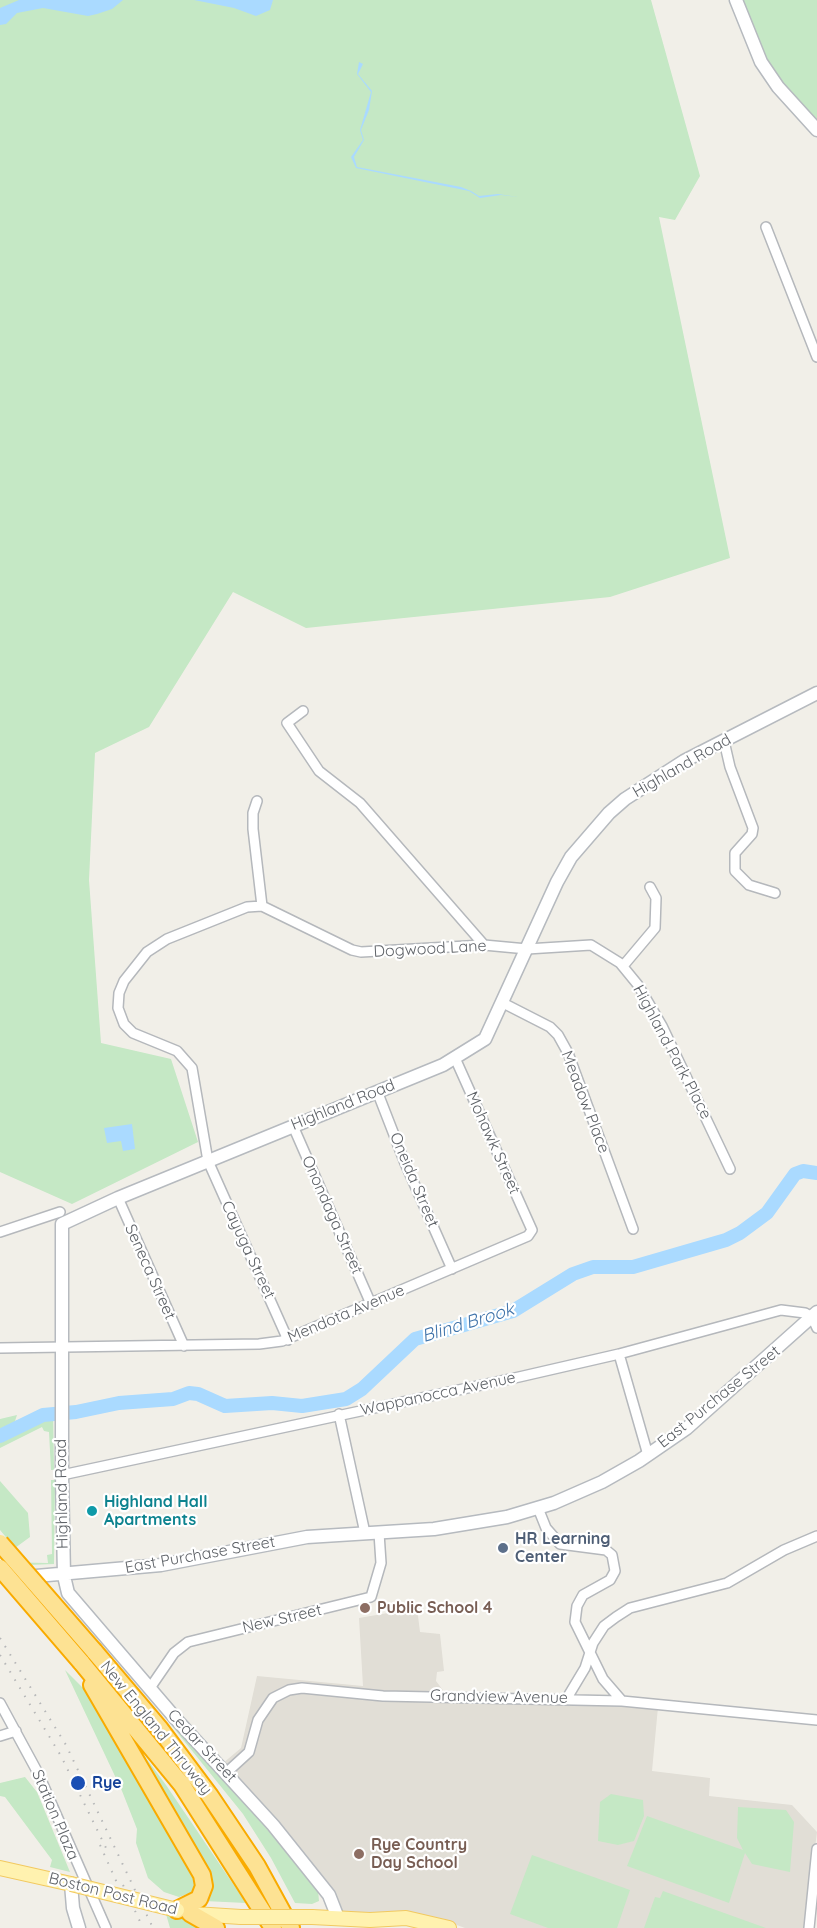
<!DOCTYPE html>
<style>
body{margin:0}
canvas{display:block;background:#f1efe8}
</style>
<canvas width="817" height="1928"></canvas>
<script>
const ctx = document.querySelector('canvas').getContext('2d');
ctx.lineJoin = 'round';
function fillPath(path, color) { ctx.fillStyle = color; ctx.fill(path, 'evenodd'); }
const poly = rows => new Path2D(rows.map(r => 'M' + r).join(''));
function trace(path, color, width, dash) { ctx.strokeStyle = color; ctx.lineWidth = width; ctx.lineCap = dash ? 'butt' : 'round'; ctx.setLineDash(dash || []); ctx.stroke(path); }
function label(font, color, halo, rows, align = 'center') {
  ctx.font = font + ' Quicksand,sans-serif'; ctx.lineWidth = 4.5; ctx.setLineDash([]); ctx.textBaseline = 'middle'; ctx.strokeStyle = halo; ctx.fillStyle = color; for (const [text, x, y, turn = 0] of rows) {
    ctx.save(); ctx.translate(x, y); ctx.rotate((+turn || 0) * Math.PI / 180); ctx.textAlign = isNaN(turn) ? turn : align; if (halo) ctx.strokeText(text, 0, 0); ctx.fillText(text, 0, 0); ctx.restore();
  }
}
const education = poly([
 [417,1608,420,1632,440,1634,444,1671,437,1672,436,1681,452,1702,605,1702,658,1707,652,1771,710,1778,709,1796,792,1805,817,1832,805,1928,465,1928,443,1920,405,1913,342,1912,222,1764,241,1748,257,1676,363,1686,359,1618]
]);
const green = poly([
 [0,0,651,0,700,176,675,220,659,217,730,558,610,597,306,628,233,592,149,727,95,753,89,880,101,1043,171,1059,198,1142,72,1204,0,1172],
 [741,0,817,0,817,124,803,113,765,61],
 [53,1408,54,1470,51,1470,49,1432,44,1431,42,1427,0,1448,0,1419,17,1415,15,1421],
 [51,1480,55,1480,54,1564,1,1566,0,1562,48,1563,47,1555,52,1554],
 [0,1481,28,1513,30,1537,15,1548,0,1530],
 [65,1670,85,1690,104,1718,193,1865,196,1886,190,1893,179,1897,164,1892,148,1878,136,1843,137,1829,122,1791],
 [168,1721,245,1802,318,1890,319,1901,312,1904,295,1903,271,1858,243,1814],
 [129,1735,166,1785,246,1903,204,1901,206,1893],
 [25,1777,37,1792,70,1872,50,1867,52,1860,5,1797,0,1796,0,1783],
 [611,1794,643,1800,644,1816,634,1841,618,1845,598,1841,600,1802],
 [738,1807,786,1810,794,1822,790,1872,752,1864,745,1853,729,1903,627,1866,647,1816,743,1850,737,1838],
 [532,1855,630,1890,617,1928,548,1928,510,1914],
 [663,1891,766,1928,644,1928,655,1897,660,1898],
 [166,1914,208,1925,212,1928,170,1928]
]);
const water = poly([
 [19,0,123,0,112,9,97,14,88,16,43,8,17,13,6,24,0,25,0,8],
 [194,0,273,0,270,10,256,16,234,8],
 [359,62,363,64,358,74,372,91,369,110,361,130,364,140,354,157,357,167,461,187,471,191,479,196,498,194,518,197,501,195,480,198,469,191,356,168,351,157,363,140,360,130,371,92,357,74],
 [132,1124,135,1149,123,1151,121,1141,107,1143,104,1128]
]);
const river = poly([
 [0,1436,43,1415,76,1412,119,1403,173,1399,189,1393,198,1394,225,1406,272,1403,302,1406,346,1399,362,1389,415,1339,513,1311,573,1274,593,1267,633,1267,726,1240,740,1233,767,1213,795,1174,803,1171,817,1173]
]);
const street = poly([
 [766,227,817,357],
 [303,711,287,723,319,771,360,803,484,945],
 [724,741,730,767,753,828,752,834,735,853,735,871,749,885,775,893],
 [257,801,253,813,253,829,262,906],
 [623,966,655,928,656,898,650,887],
 [503,1003,550,1027,558,1035,568,1053,633,1229],
 [377,1091,405,1163,452,1269],
 [293,1126,371,1304],
 [118,1198,184,1346],
 [0,1232,60,1212],
 [288,1340,208,1161,192,1068,177,1051,133,1033,124,1024,118,1008,119,993,124,981,147,952,167,939,247,907,262,906,352,950,361,952,484,945,527,949,591,945,620,963,638,985,662,1026,730,1169],
 [0,1348,259,1344,282,1341,528,1236,532,1230,455,1058],
 [619,1354,648,1455],
 [339,1414,365,1533],
 [62,1475,519,1377,619,1354,781,1310,805,1313,812,1317,817,1328],
 [538,1508,546,1528,560,1544,606,1550,612,1555,615,1571,610,1580,583,1595,577,1606,575,1622,603,1679,622,1701],
 [150,1688,174,1653,188,1642,371,1597,381,1563,379,1533],
 [567,1698,585,1668,593,1643,604,1626,616,1617,630,1608,727,1583,784,1550,817,1536],
 [0,1703,38,1773,106,1928],
 [0,1736,16,1731],
 [226,1773,249,1752,258,1720,273,1698,289,1690,302,1688,383,1696,622,1701,817,1720],
 [809,1928,817,1849]
]);
const secondary = poly([
 [736,0,761,62,778,87,817,130],
 [25,1577,161,1565,307,1537,434,1529,507,1517,554,1503,602,1482,639,1461,687,1428,817,1312],
 [71,1884,73,1908,79,1928],
 [338,1918,329,1895,273,1825,176,1719,68,1593,64,1576,62,1475,62,1224,118,1198,443,1065,485,1039,557,882,571,857,609,813,625,799,684,761,817,693]
]);
const primary = poly([
 [0,1868,71,1884],
 [194,1914,241,1917],
 [312,1917,370,1920,406,1918,449,1928]
]);
const highway = poly([
 [94,1651,160,1729,210,1796,257,1866,291,1928],
 [81,1662,182,1785,273,1928],
 [92,1685,202,1875,204,1886,199,1899,177,1910],
 [190,1913,216,1928]
]);
const rail = poly([
 [0,1638,66,1745,153,1928],
 [0,1655,61,1756,108,1852],
 [100,1845,122,1894],
 [123,1885,143,1928]
]);
const primaryBridge = poly([
 [71,1884,177,1910],
 [241,1917,312,1917]
]);
const highwayBridge = poly([
 [0,1543,94,1651],
 [0,1568,81,1662]
]);
const markers = [
 [92,1511,6,"#0f9aa8"],
 [503,1548,6,"#5c6f8a"],
 [365,1608,6,"#8d6e63"],
 [78,1783,8,"#1a4fb4"],
 [359,1854,6,"#8d6e63"]
];
const streetNames = [
 ["Highland Road",682,766,-30],
 ["Dogwood Lane",430,949,-3],
 ["Highland Park Place",672,1052,62],
 ["Meadow Place",585,1102,69],
 ["Highland Road",343,1105,-22],
 ["Mohawk Street",493,1143,66],
 ["Oneida Street",414,1180,67],
 ["Onondaga Street",332,1215,66],
 ["Cayuga Street",248,1250,65],
 ["Seneca Street",150,1272,66],
 ["Mendota Avenue",346,1314,-23],
 ["Wappanocca Avenue",438,1394,-12],
 ["East Purchase Street",719,1397,-39],
 ["Highland Road",62,1494,-91],
 ["East Purchase Street",200,1555,-10],
 ["New Street",282,1619,-13],
 ["Grandview Avenue",499,1697,1],
 ["New England Thruway",156,1728,51],
 ["Cedar Street",202,1746,47],
 ["Station Plaza",55,1815,67],
 ["Boston Post Road",113,1894,14]
];
const cultureNames = [
 ["Highland Hall",104,1502],
 ["Apartments",104,1520]
];
const serviceNames = [
 ["HR Learning",515,1539],
 ["Center",515,1557]
];
const educationNames = [
 ["Public School 4",377,1608],
 ["Rye Country",371,1845],
 ["Day School",371,1863]
];
const transitNames = [
 ["Rye",92,1783]
];
const waterNames = [
 ["Blind Brook",468,1323,-17]
];
fillPath(education, '#e1ded6');
fillPath(green, '#c5e8c5');
fillPath(water, '#aadaff');
trace(river, '#aadaff', 14);
trace(street, '#b5b8bc', 12);
trace(secondary, '#b6babf', 15);
trace(primary, '#f2c960', 16);
trace(highway, '#f9ab00', 20);
trace(street, '#fff', 9);
trace(secondary, '#fff', 12);
trace(primary, '#fff2af', 14);
trace(highway, '#fde293', 16);
trace(rail, '#b6b7b8', 2, [1.5, 8]);
trace(primaryBridge, '#f2c960', 16, []);
trace(highwayBridge, '#f9ab00', 20, []);
trace(primaryBridge, '#fff2af', 14);
trace(highwayBridge, '#fde293', 16);
for (const [x, y, r, color] of markers) { const dot = new Path2D(); dot.arc(x, y, r, 0, 2 * Math.PI); ctx.fillStyle = color; ctx.fill(dot); trace(dot, '#fff', 2); }
label('16px', '#5f6368', '#fff', streetNames);
label('bold 16px', '#0d838f', '#fff', cultureNames, 'left');
label('bold 16px', '#4e5e75', '#fff', serviceNames, 'left');
label('bold 16px', '#785e54', '#fff', educationNames, 'left');
label('bold 16px', '#164399', '#fff', transitNames, 'left');
label('italic 18px', '#4174aa', '#fff', waterNames);
</script>
